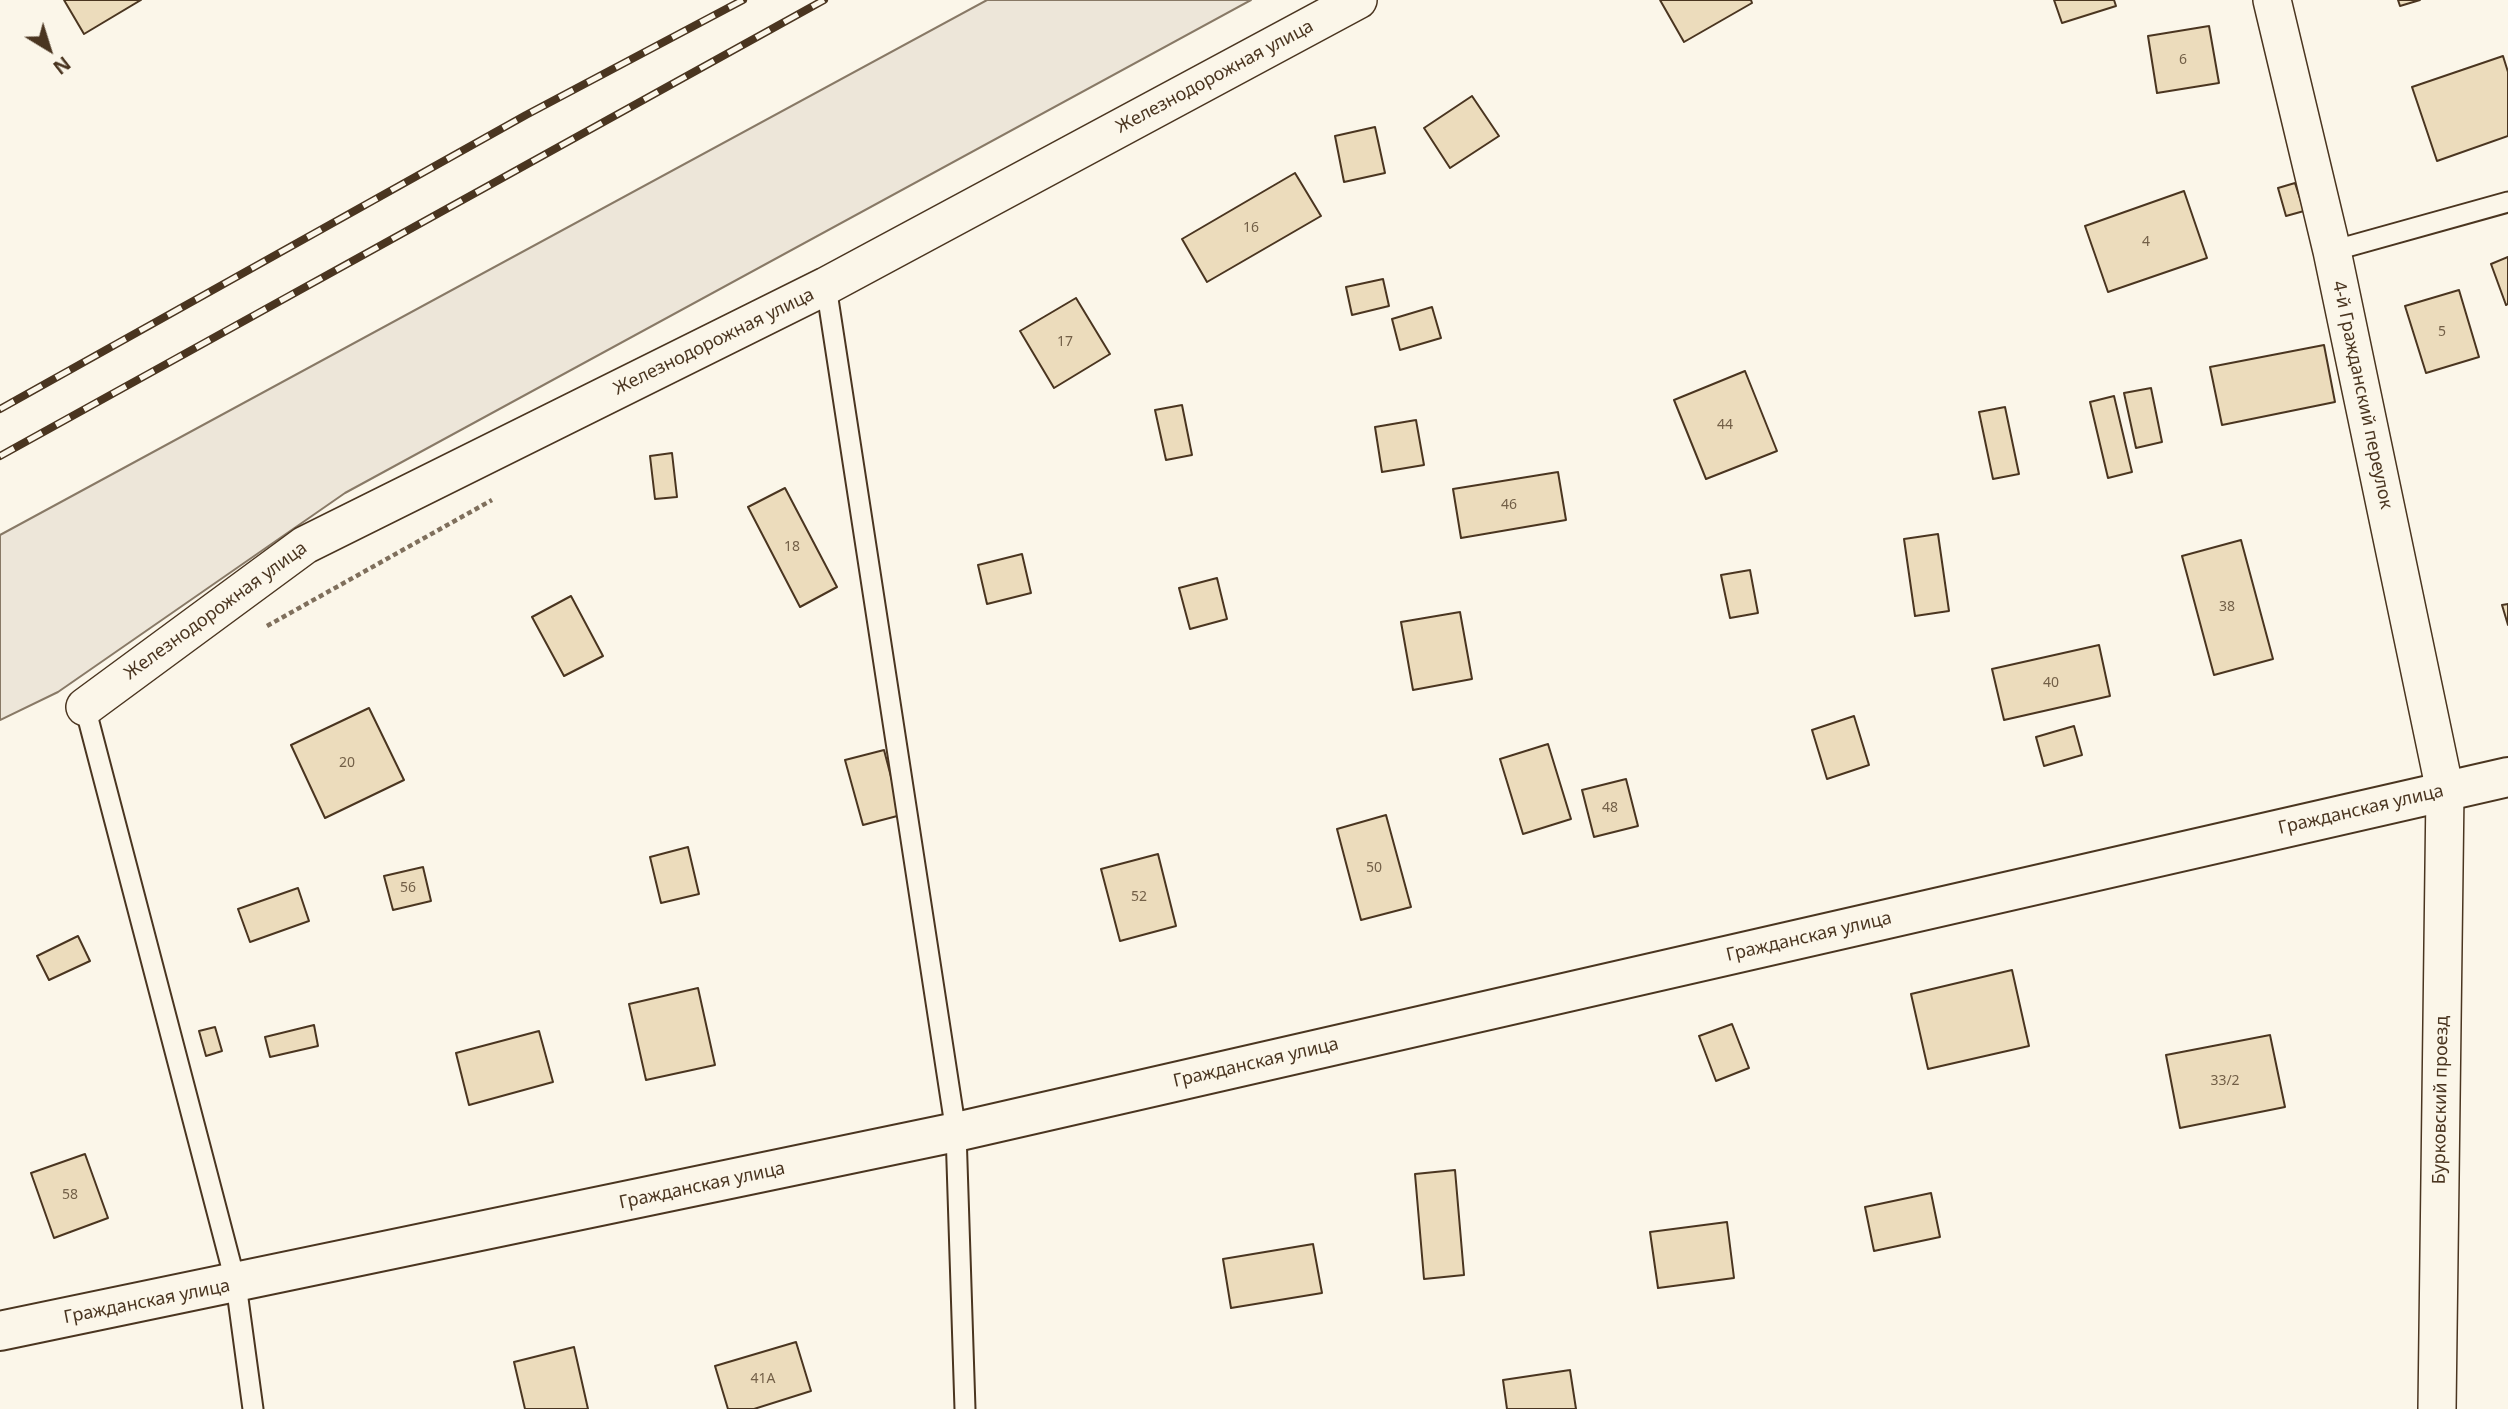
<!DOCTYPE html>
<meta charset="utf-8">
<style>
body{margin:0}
#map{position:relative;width:2508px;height:1409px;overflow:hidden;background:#fbf6e9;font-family:"Noto Sans",sans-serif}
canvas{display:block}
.north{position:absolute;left:14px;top:14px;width:70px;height:70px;-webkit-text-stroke:5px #fbf6e9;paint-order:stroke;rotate:142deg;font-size:19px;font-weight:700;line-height:28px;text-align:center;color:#4a3520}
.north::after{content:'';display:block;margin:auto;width:24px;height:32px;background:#4a3520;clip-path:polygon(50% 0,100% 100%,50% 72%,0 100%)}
</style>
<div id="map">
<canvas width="2508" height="1409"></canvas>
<div class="north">N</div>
</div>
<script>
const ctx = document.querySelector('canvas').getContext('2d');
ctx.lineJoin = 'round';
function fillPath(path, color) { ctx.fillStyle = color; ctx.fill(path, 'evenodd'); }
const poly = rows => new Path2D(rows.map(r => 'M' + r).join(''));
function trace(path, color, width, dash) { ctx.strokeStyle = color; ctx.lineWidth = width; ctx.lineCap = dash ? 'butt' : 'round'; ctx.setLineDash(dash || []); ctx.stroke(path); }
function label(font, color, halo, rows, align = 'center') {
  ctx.font = font + ' "Noto Sans",sans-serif'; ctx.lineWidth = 5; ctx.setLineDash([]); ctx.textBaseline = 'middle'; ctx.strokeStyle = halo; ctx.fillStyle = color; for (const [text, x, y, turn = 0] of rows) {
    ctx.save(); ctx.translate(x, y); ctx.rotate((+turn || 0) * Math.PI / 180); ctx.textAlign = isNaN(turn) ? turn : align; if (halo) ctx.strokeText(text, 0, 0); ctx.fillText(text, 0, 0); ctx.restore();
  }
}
const green = poly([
 [987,0,1251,0,345,493,58,692,0,720,0,535,987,0]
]);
const building = poly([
 [64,0,141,0,84,34,64,0],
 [1660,0,1751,0,1752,3,1684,42,1660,0],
 [2054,0,2114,0,2116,6,2062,23,2054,0],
 [2398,0,2420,0,2400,6,2398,0],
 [2209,26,2219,83,2157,93,2148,36,2209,26],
 [2503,56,2508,72,2508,136,2437,161,2412,87,2503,56],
 [1472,96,1499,136,1450,168,1424,128,1472,96],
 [1375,127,1385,173,1344,182,1335,136,1375,127],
 [1295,173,1321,216,1207,282,1182,239,1295,173],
 [2295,183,2304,211,2286,216,2278,188,2295,183],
 [2184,191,2207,258,2108,292,2085,226,2184,191],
 [2508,257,2508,304,2506,305,2491,264,2508,257],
 [1383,279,1389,306,1352,315,1346,287,1383,279],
 [2459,290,2479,357,2426,373,2405,306,2459,290],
 [1076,298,1110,354,1054,388,1020,331,1076,298],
 [1432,307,1441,338,1400,350,1392,319,1432,307],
 [2324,345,2335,402,2222,425,2210,367,2324,345],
 [1745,371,1777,451,1706,479,1674,400,1745,371],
 [2151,388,2162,442,2136,448,2124,393,2151,388],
 [2114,396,2132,472,2108,478,2090,402,2114,396],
 [1182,405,1192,455,1166,460,1155,410,1182,405],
 [2005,407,2019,474,1993,479,1979,412,2005,407],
 [1416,420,1424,465,1382,472,1375,427,1416,420],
 [672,453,677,497,655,499,650,456,672,453],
 [1558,472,1566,520,1461,538,1453,489,1558,472],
 [785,488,837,587,800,607,748,507,785,488],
 [1938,534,1949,611,1915,616,1904,539,1938,534],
 [2241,540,2273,659,2214,675,2182,556,2241,540],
 [1022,554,1031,593,987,604,978,565,1022,554],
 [1750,570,1758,613,1730,618,1721,575,1750,570],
 [1217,578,1227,619,1190,629,1179,588,1217,578],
 [571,596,603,656,564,676,532,617,571,596],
 [2508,604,2508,625,2502,605,2508,604],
 [1460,612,1472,679,1413,690,1401,622,1460,612],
 [2099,645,2110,696,2004,720,1992,669,2099,645],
 [369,708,404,780,325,818,291,745,369,708],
 [1854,716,1869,765,1827,779,1812,730,1854,716],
 [2074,726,2082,755,2044,766,2036,737,2074,726],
 [1548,744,1571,819,1523,834,1500,759,1548,744],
 [884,750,901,815,863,825,845,760,884,750],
 [1626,779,1638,826,1594,837,1582,790,1626,779],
 [1386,815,1411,907,1361,920,1337,829,1386,815],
 [688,847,699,894,661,903,650,857,688,847],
 [1158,854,1176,926,1120,941,1101,869,1158,854],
 [423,867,431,901,393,910,384,876,423,867],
 [298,888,309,921,250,942,238,909,298,888],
 [78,936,90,961,49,980,37,956,78,936],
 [2012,970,2029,1046,1928,1069,1911,994,2012,970],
 [698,988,715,1065,646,1080,629,1004,698,988],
 [1732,1024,1749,1068,1716,1081,1699,1036,1732,1024],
 [314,1025,318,1046,270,1057,265,1037,314,1025],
 [215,1027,222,1051,206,1056,199,1031,215,1027],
 [539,1031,553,1082,469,1105,456,1053,539,1031],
 [2270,1035,2285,1107,2180,1128,2166,1055,2270,1035],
 [85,1154,108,1218,54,1238,31,1173,85,1154],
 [1455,1170,1464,1275,1424,1279,1415,1174,1455,1170],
 [1931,1193,1940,1237,1874,1251,1865,1207,1931,1193],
 [1727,1222,1734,1278,1658,1288,1650,1232,1727,1222],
 [1313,1244,1322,1293,1231,1308,1223,1259,1313,1244],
 [796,1342,811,1391,754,1409,728,1409,715,1366,796,1342],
 [574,1347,588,1409,525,1409,514,1362,574,1347],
 [1570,1370,1576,1409,1507,1409,1503,1380,1570,1370]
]);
const path = poly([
 [267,626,492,500]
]);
const lane = poly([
 [2332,251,2508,202],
 [826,286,956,1132,965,1409],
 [85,707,236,1284,253,1409]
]);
const street = poly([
 [2272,0,2332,251,2445,791,2437,1409],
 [85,707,305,545,826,286,1358,0]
]);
const secondary = poly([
 [0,1331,956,1132,2508,777]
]);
const rail = poly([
 [0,409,526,115,743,0],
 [0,456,824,0]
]);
const numberNames = [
 ["6",2183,60],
 ["16",1251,228],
 ["4",2146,242],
 ["5",2442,332],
 ["17",1065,342],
 ["44",1725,425],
 ["46",1509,505],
 ["18",792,547],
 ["38",2227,607],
 ["40",2051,683],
 ["20",347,763],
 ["48",1610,808],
 ["50",1374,868],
 ["56",408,888],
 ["52",1139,897],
 ["33/2",2225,1081],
 ["58",70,1195],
 ["41А",763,1379]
];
const streetNames = [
 ["Железнодорожная улица",1215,77,-28],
 ["Железнодорожная улица",714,342,-26],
 ["4-й Гражданский переулок",2362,395,78],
 ["Железнодорожная улица",216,611,-36],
 ["Гражданская улица",2361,810,-13],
 ["Гражданская улица",1809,937,-13],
 ["Гражданская улица",1256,1063,-13],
 ["Бурковский проезд",2441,1100,-89],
 ["Гражданская улица",702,1186,-12],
 ["Гражданская улица",147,1302,-11]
];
fillPath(green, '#ede6d9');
trace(green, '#887966', 2);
fillPath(building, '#ecdcbc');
trace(building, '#4a3520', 2);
trace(lane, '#4a3520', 23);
trace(street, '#4a3520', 40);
trace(secondary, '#4a3520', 42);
trace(path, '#7f6f5c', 4.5, [5, 3.5]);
trace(lane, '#fbf6e9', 19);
trace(street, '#fbf6e9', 37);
trace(secondary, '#fbf6e9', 38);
trace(rail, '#4a3520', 8);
trace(rail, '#fbf6e9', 5, [16]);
label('14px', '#725f47', null, numberNames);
label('18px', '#4a3520', '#fbf6e9', streetNames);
</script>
